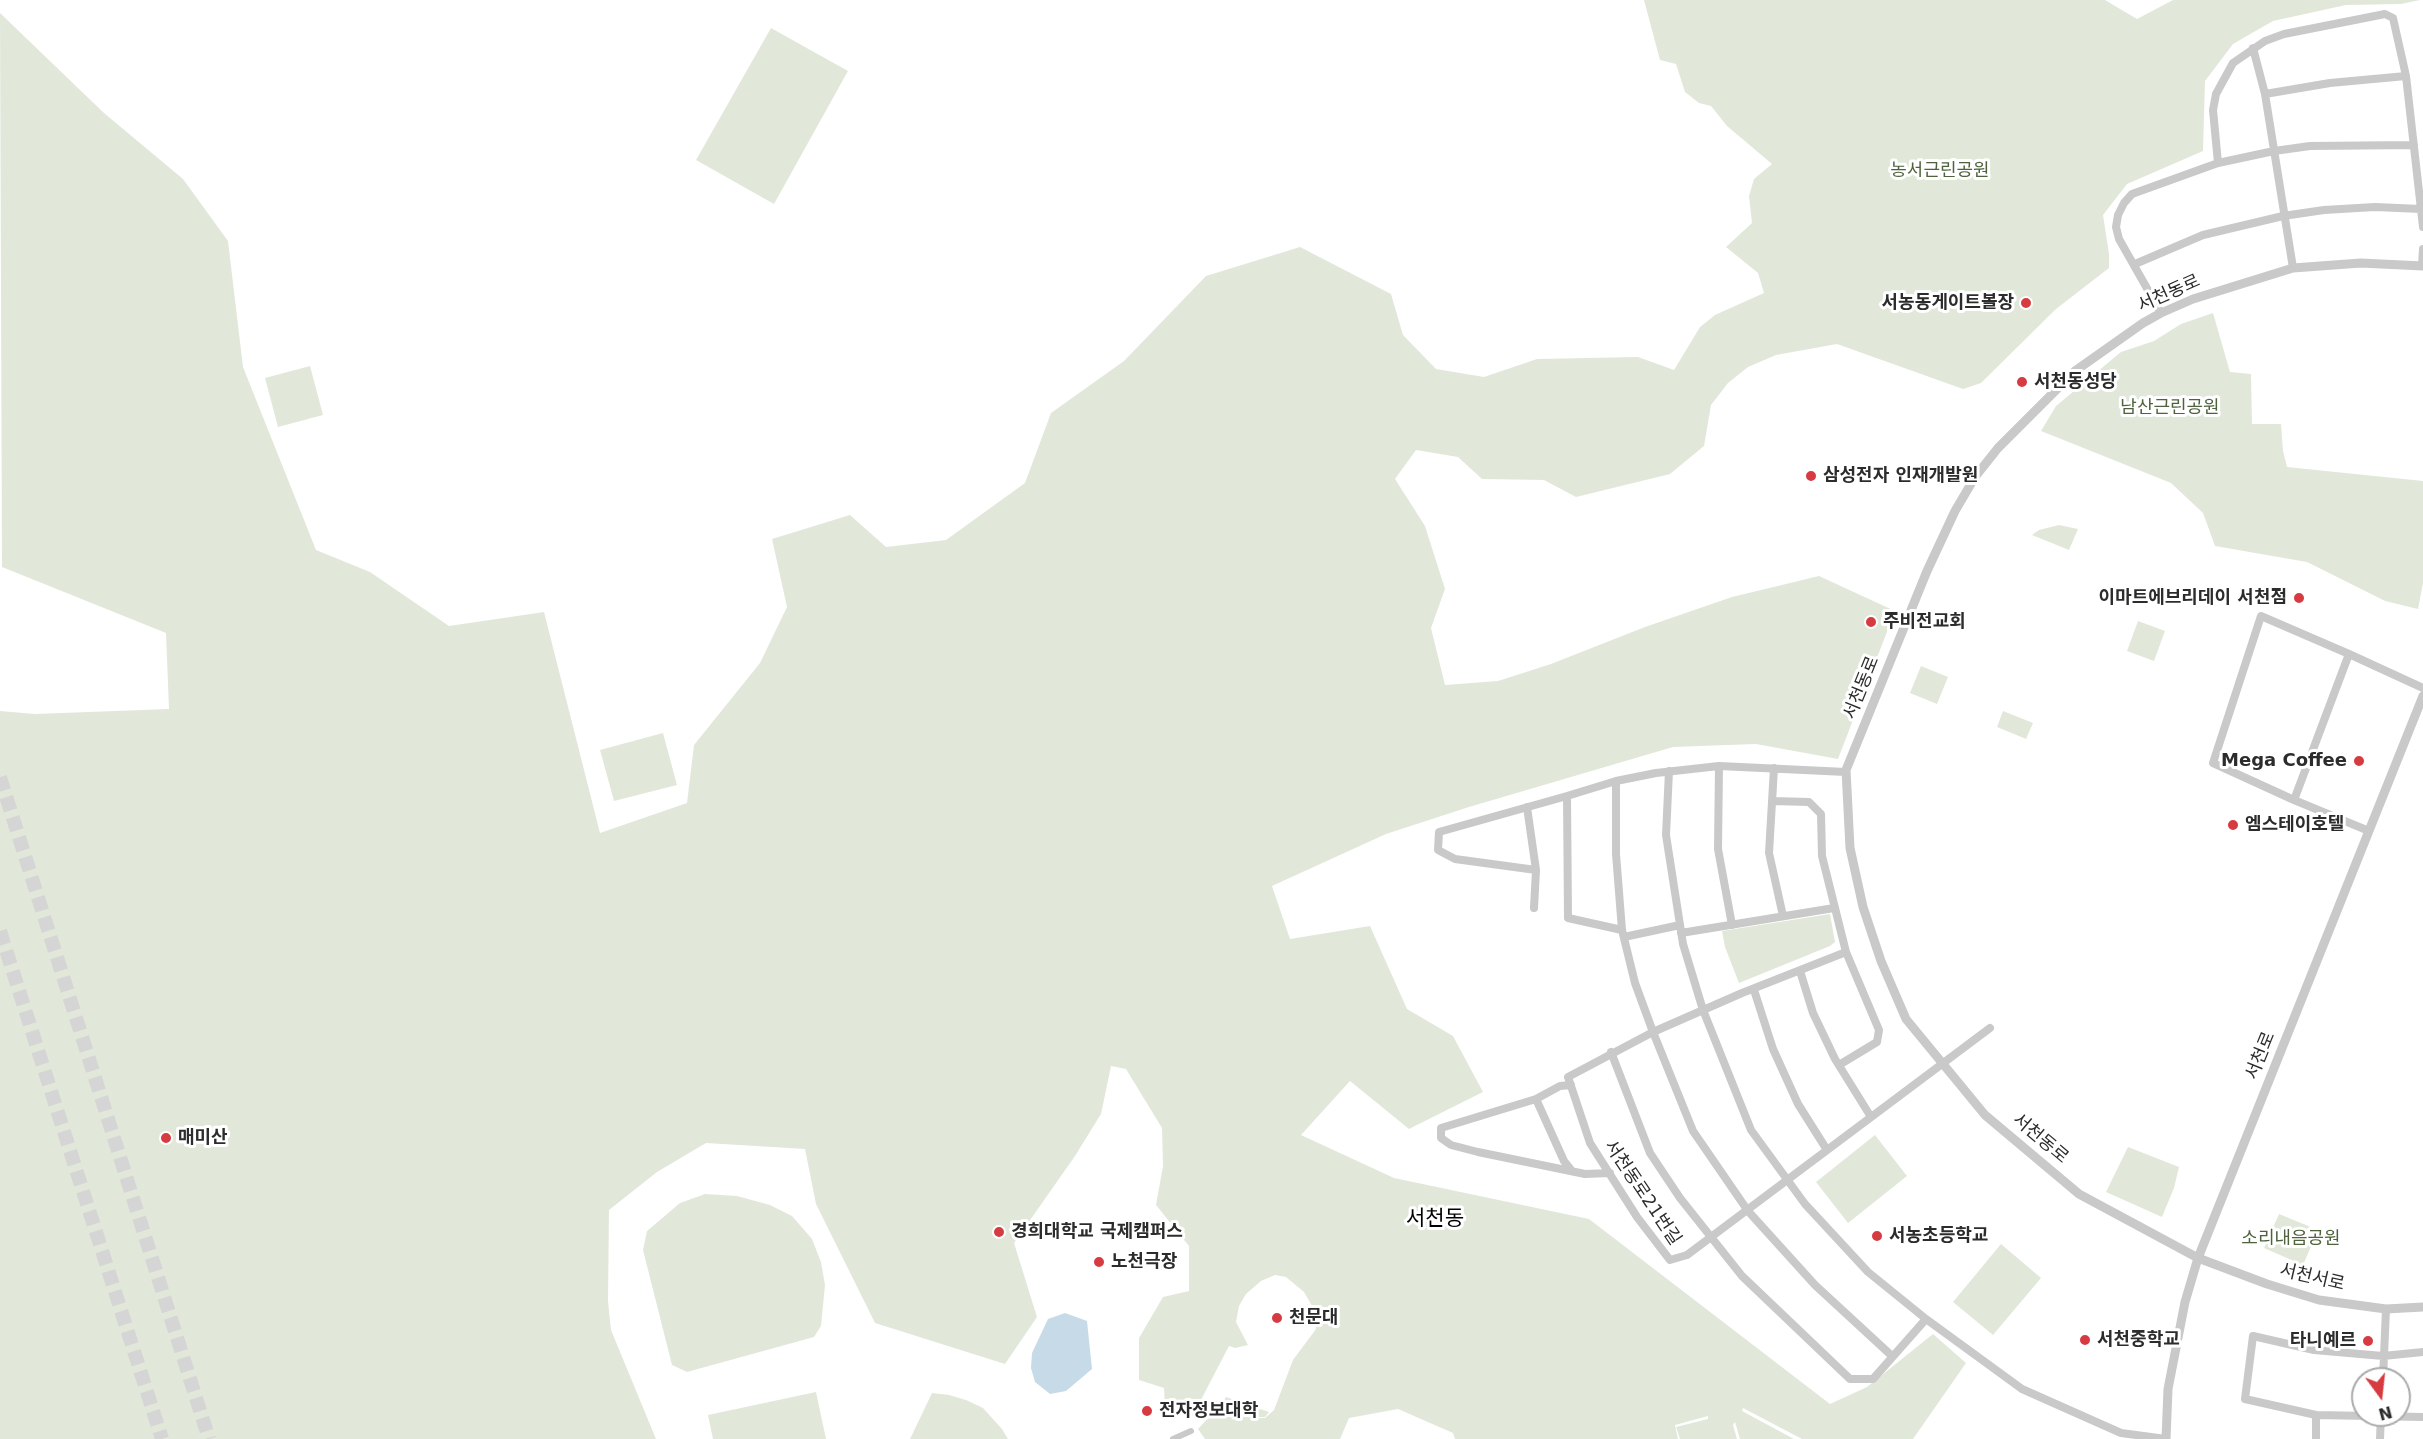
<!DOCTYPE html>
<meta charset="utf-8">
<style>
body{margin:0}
#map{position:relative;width:2423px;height:1439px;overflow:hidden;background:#fff;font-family:"DejaVu Sans",sans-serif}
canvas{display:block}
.north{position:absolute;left:2351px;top:1367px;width:60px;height:60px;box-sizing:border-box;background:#fff;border:2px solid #ababab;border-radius:50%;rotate:165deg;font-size:16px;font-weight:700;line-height:24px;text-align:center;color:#2c2c2c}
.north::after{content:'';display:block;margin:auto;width:21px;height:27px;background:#d63b41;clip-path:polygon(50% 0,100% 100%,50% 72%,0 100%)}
</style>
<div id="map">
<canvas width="2423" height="1439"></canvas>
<div class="north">N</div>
</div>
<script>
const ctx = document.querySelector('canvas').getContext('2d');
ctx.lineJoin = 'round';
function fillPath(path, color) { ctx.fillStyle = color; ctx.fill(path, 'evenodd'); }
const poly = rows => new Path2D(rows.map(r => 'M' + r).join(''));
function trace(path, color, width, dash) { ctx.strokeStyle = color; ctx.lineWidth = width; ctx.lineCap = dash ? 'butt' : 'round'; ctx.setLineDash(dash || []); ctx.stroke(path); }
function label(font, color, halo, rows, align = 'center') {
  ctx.font = font + ' "DejaVu Sans","Noto Sans KR",sans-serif'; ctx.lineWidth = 6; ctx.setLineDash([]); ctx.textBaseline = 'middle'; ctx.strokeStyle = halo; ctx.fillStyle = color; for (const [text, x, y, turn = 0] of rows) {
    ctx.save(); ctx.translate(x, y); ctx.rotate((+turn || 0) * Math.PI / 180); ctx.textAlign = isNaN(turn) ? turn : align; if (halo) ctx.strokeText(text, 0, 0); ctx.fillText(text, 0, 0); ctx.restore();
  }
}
const green = poly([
 [1644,0,2105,0,2137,19,2173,0,2420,0,2401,4,2346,5,2273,21,2233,44,2205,81,2203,151,2127,184,2103,215,2109,254,2109,268,2056,309,1981,383,1963,389,1837,344,1776,355,1748,367,1728,383,1711,405,1704,446,1670,474,1576,497,1544,480,1482,479,1458,457,1416,450,1395,479,1425,526,1445,589,1431,628,1445,685,1498,681,1551,664,1645,627,1732,597,1819,576,1895,611,1838,759,1756,744,1673,747,1469,807,1386,834,1272,886,1290,939,1370,926,1407,1009,1453,1036,1483,1092,1409,1129,1350,1081,1301,1135,1394,1178,1589,1219,1830,1404,1867,1387,1933,1334,1966,1363,1913,1439,1802,1439,1743,1408,1742,1411,1794,1439,1740,1439,1735,1422,1733,1425,1737,1439,1680,1439,1676,1427,1708,1419,1708,1416,1675,1425,1678,1439,1455,1439,1453,1433,1398,1409,1349,1418,1340,1439,1205,1439,1198,1429,1220,1405,1256,1418,1265,1418,1274,1410,1293,1360,1316,1329,1312,1306,1304,1292,1286,1277,1275,1275,1261,1281,1246,1294,1239,1306,1236,1322,1248,1345,1235,1348,1229,1346,1191,1419,1165,1406,1164,1388,1139,1380,1139,1338,1163,1297,1189,1291,1189,1246,1156,1205,1163,1166,1162,1128,1126,1069,1111,1066,1101,1114,1075,1156,1014,1243,1037,1317,1005,1364,875,1323,816,1204,805,1149,706,1143,657,1172,609,1210,608,1301,611,1330,656,1439,0,1439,0,711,35,714,169,709,166,633,2,567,0,13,104,113,183,179,228,241,243,367,316,550,370,572,449,626,544,612,600,833,687,803,694,745,760,663,787,607,772,539,850,515,886,547,946,540,1025,483,1051,413,1124,361,1206,276,1300,247,1391,294,1403,335,1436,369,1484,377,1537,359,1638,357,1674,370,1700,327,1715,315,1764,293,1758,273,1726,247,1752,223,1749,196,1754,179,1772,164,1727,126,1711,106,1699,103,1685,92,1676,64,1660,60],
 [771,28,848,71,774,204,696,160],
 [2213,313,2230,372,2251,374,2252,424,2281,424,2283,451,2287,467,2423,481,2423,583,2418,609,2385,601,2307,562,2215,546,2203,513,2171,483,2041,431,2056,406,2121,352,2154,341,2181,324],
 [310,366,323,415,278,427,265,378],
 [2059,525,2078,529,2069,550,2032,535,2039,530],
 [2138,621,2165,631,2154,661,2127,651],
 [1921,666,1948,677,1937,704,1910,693],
 [2003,711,2033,723,2026,739,1997,727],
 [663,733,677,785,614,801,600,750],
 [1830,914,1835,942,1830,946,1739,983,1725,947,1722,931],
 [1875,1135,1907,1176,1848,1223,1816,1182],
 [2128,1147,2179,1167,2174,1188,2162,1217,2106,1192],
 [705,1194,737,1196,770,1205,792,1216,812,1239,821,1262,825,1285,821,1326,814,1337,687,1372,672,1365,643,1250,647,1231,680,1203],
 [2279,1214,2318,1230,2303,1265,2264,1248],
 [2001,1244,2041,1278,1993,1335,1953,1302],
 [816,1392,826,1439,713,1439,708,1415],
 [932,1393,949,1395,966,1400,983,1408,1002,1429,1008,1439,910,1439],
 [1226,1397,1269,1412,1265,1417,1256,1417,1221,1404]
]);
const water = poly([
 [1065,1313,1087,1321,1092,1369,1066,1391,1050,1394,1035,1382,1031,1368,1032,1353,1048,1319]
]);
const trunkTunnel = poly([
 [0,777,209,1439],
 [0,931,162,1439]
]);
const pedestrian = poly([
 [1173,1439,1191,1431]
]);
const minor = poly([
 [2253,48,2265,94,2293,268],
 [2265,94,2330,83,2406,76],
 [2218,163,2213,110,2216,94,2233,63,2265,41,2284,34,2385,14,2393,18,2406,76,2423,227],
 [2135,264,2203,235,2283,216,2324,210,2375,207,2421,209],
 [2422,266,2423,249],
 [2161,313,2119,239,2116,227,2118,215,2124,203,2132,194,2218,163,2274,151,2310,146,2414,145],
 [2349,654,2294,800,2213,763,2261,616,2349,654,2423,688],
 [1719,766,1718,849,1732,925],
 [1774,768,1769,853,1783,916],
 [1669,771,1666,835,1683,944,1703,1010,1751,1130,1805,1204,1868,1272,1926,1319,2022,1389,2121,1433,2166,1439],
 [1616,781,1616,854,1622,930,1635,983,1653,1032,1693,1131,1748,1211,1815,1285,1892,1356],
 [2294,800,2369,831],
 [1772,801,1809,802,1821,814,1822,856,1846,952,1879,1030,1877,1042,1839,1065],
 [1527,807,1536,870,1534,908],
 [1536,870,1455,859,1438,850,1439,832,1567,796],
 [1622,930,1568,918,1567,796,1616,781,1656,773,1719,766,1846,772],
 [1681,933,1834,908],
 [1624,937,1680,925],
 [1846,952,1742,993,1653,1032,1568,1077,1590,1143,1637,1217,1670,1260,1687,1255,1990,1028],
 [1800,971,1813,1013,1835,1059,1871,1117],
 [1754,990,1773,1049,1798,1104,1827,1150],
 [1611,1052,1650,1153,1680,1198,1742,1276,1850,1379,1873,1379,1926,1319],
 [1571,1085,1560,1086,1536,1099,1441,1128,1441,1138,1451,1145,1478,1152,1585,1174,1610,1173],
 [1536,1099,1564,1161,1572,1171],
 [2383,1379,2386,1309],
 [2316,1415,2245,1399,2253,1336,2314,1350,2383,1356,2423,1352],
 [2316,1439,2316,1415,2423,1417],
 [2380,1439,2381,1415]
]);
const tertiary = poly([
 [2423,266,2361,263,2293,268,2193,299,2161,313,2143,323,2075,371,1998,448,1975,477,1955,511,1927,571,1846,770,1850,848,1863,907,1881,961,1906,1019,1985,1115,2079,1194,2198,1258,2267,1284,2319,1300,2386,1309,2423,1307],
 [2166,1439,2168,1389,2185,1302,2198,1258,2423,696]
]);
const markers = [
 [2026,303,6,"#d63b41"],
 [2022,382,6,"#d63b41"],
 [1811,476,6,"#d63b41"],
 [2299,598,6,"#d63b41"],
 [1871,622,6,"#d63b41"],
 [2359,761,6,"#d63b41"],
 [2233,825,6,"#d63b41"],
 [166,1138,6,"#d63b41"],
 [999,1232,6,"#d63b41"],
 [1877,1236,6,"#d63b41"],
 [1099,1262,6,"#d63b41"],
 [1277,1318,6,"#d63b41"],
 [2085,1340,6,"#d63b41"],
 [2368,1341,6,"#d63b41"],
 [1147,1411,6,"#d63b41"]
];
const parkNames = [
 ["농서근린공원",1940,171],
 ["남산근린공원",2170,408],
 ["소리내음공원",2291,1239]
];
const streetNames = [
 ["서천동로",2169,294,-24],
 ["서천동로",1862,688,-68],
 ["서천로",2261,1056,-68],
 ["서천동로",2040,1139,40],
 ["서천동로21번길",1642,1193,56],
 ["서천서로",2312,1278,13]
];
const poiNames = [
 ["서농동게이트볼장",2014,303,"right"],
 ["서천동성당",2034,382],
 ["삼성전자 인재개발원",1823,476],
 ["이마트에브리데이 서천점",2287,598,"right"],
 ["주비전교회",1883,622],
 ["Mega Coffee",2347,761,"right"],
 ["엠스테이호텔",2245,825],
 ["매미산",178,1138],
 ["경희대학교 국제캠퍼스",1011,1232],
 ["서농초등학교",1889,1236],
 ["노천극장",1111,1262],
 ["천문대",1289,1318],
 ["서천중학교",2097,1340],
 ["타니예르",2356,1341,"right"],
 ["전자정보대학",1159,1411]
];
const quarterNames = [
 ["서천동",1435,1220]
];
fillPath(green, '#e1e8da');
fillPath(water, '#c7dae7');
trace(trunkTunnel, '#d5d5d5', 14, [14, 7]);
trace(pedestrian, '#c9c9c9', 6);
trace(minor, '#c9c9c9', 8);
trace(tertiary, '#c9c9c9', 9);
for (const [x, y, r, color] of markers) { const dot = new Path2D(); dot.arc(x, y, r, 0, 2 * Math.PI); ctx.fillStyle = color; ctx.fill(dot); trace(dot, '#fff', 2); }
label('18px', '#4e633d', '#fff', parkNames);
label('18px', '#2c2c2c', '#fff', streetNames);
label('bold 18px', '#2c2c2c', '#fff', poiNames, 'left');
label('21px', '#000', '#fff', quarterNames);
</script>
